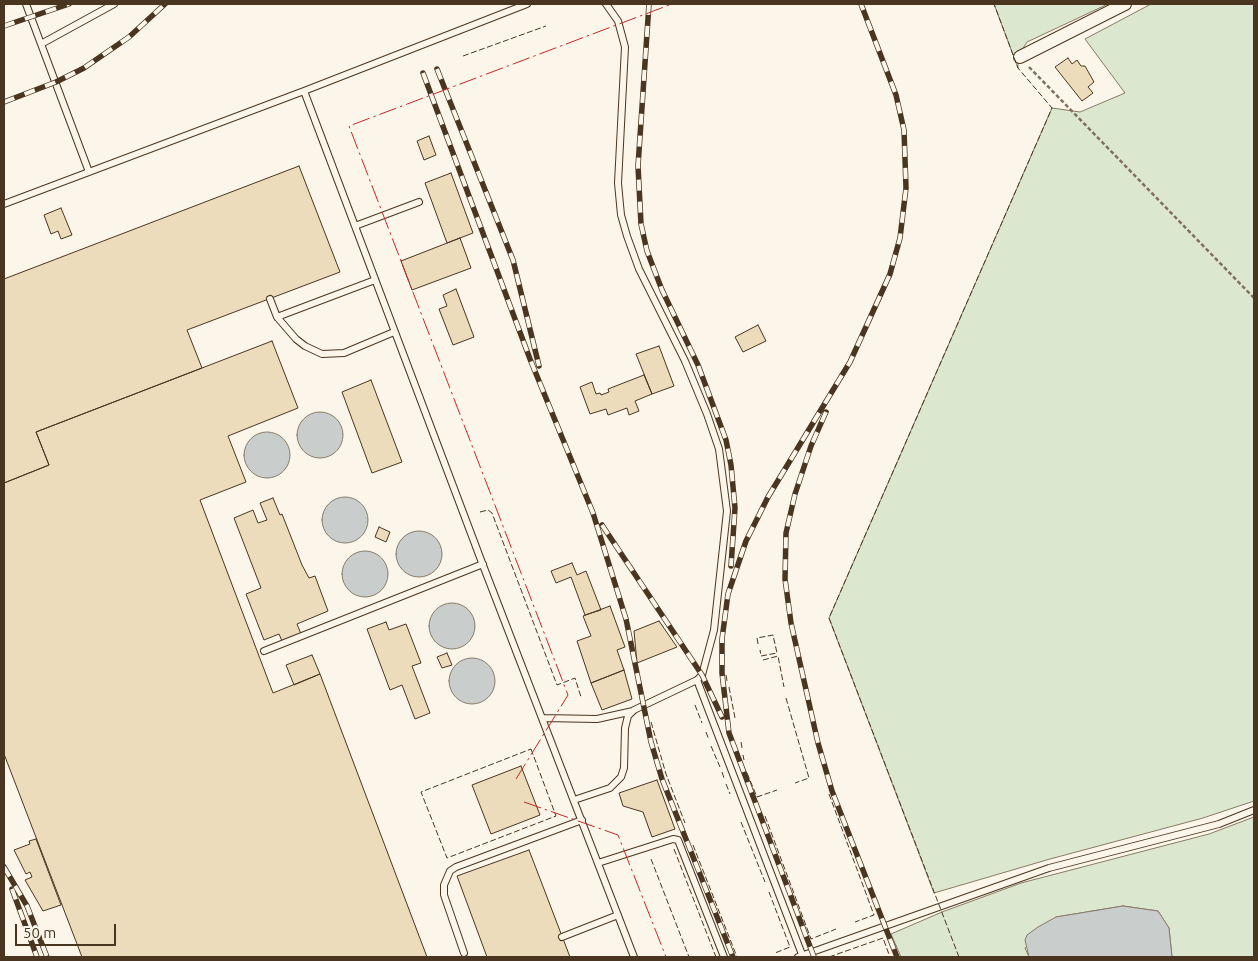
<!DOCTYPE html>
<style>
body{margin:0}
#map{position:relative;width:1258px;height:961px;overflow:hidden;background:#fbf6e9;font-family:Ubuntu,sans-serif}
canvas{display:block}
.frame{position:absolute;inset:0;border:5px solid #4a3520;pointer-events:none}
.scale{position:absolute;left:15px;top:924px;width:101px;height:22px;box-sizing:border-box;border:2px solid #4a3520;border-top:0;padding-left:6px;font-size:15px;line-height:18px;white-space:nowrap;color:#4a3520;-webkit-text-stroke:4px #fbf6e9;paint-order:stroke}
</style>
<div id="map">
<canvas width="1258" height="961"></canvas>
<div class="frame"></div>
<div class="scale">50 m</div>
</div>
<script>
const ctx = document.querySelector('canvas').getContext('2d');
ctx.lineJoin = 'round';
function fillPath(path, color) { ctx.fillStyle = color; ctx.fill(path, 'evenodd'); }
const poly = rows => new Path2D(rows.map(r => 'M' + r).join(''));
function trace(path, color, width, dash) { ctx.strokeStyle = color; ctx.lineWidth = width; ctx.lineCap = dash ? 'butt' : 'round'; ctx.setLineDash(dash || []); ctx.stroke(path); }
const green = poly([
 [994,4,1108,4,1027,42,1018,56,1018,68,994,4],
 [1151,4,1254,4,1254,801,1203,818,1050,859,934,893,829,618,1052,108,1080,112,1125,93,1085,39,1151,4],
 [1254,817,1254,957,1172,957,1169,928,1158,911,1123,906,1056,917,1025,948,1029,957,901,957,891,934,942,912,1021,883,1209,834,1254,817]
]);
const water = poly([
 '297 435a23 23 0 1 1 46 0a23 23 0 1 1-46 0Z',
 '244 455a23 23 0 1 1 46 0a23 23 0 1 1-46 0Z',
 '322 520a23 23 0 1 1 46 0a23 23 0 1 1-46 0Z',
 '396 554a23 23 0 1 1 46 0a23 23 0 1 1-46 0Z',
 '342 574a23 23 0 1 1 46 0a23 23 0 1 1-46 0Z',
 '429 626a23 23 0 1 1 46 0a23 23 0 1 1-46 0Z',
 '449 681a23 23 0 1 1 46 0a23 23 0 1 1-46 0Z',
 [1123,906,1158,911,1169,928,1172,957,1029,957,1025,940,1027,935,1038,927,1056,917,1123,906]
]);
const building = poly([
 [1068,58,1072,64,1077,60,1081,66,1085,66,1094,82,1088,87,1093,93,1082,101,1055,67,1068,58],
 [429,136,436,155,424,160,417,141,429,136],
 [299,166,340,272,187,330,202,368,36,432,49,465,4,483,4,279,299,166],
 [451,173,473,233,447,243,425,183,451,173],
 [61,208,72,235,61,239,58,231,51,234,44,215,61,208],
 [460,238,471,268,412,290,401,261,460,238],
 [456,289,474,337,453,345,439,309,447,306,443,295,456,289],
 [758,325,766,341,743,352,735,337,758,325],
 [272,341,298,408,228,436,246,482,200,500,273,693,320,674,427,957,82,957,4,754,4,483,49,465,36,432,272,341],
 [659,346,674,386,652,394,636,354,659,346],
 [644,375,652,394,635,401,639,411,629,415,627,408,608,415,606,409,590,414,580,387,592,382,596,394,600,393,601,395,609,392,608,389,644,375],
 [371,380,402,462,372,473,342,392,371,380],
 [273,498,280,515,282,514,302,565,309,578,315,576,328,611,297,624,301,634,282,641,279,634,264,640,246,594,261,588,234,518,253,510,258,523,267,520,260,503,273,498],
 [379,527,390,532,386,542,375,537,379,527],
 [572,563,577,575,586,571,601,610,585,615,571,577,556,583,551,571,572,563],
 [610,606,625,647,617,650,624,670,591,683,577,641,591,636,583,616,610,606],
 [659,621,677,647,637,663,634,631,659,621],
 [386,622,389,630,406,624,421,663,412,666,430,713,415,719,402,685,390,690,367,629,386,622],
 [447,653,452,665,442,668,437,657,447,653],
 [312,655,320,674,294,685,286,665,312,655],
 [624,670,632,699,602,710,591,683,624,670],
 [521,766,540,815,491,834,472,785,521,766],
 [657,780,675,829,652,837,643,812,623,806,619,793,657,780],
 [36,839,61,905,43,911,25,880,32,877,30,872,26,874,14,850,30,844,29,841,36,839],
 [529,850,570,957,487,957,457,876,529,850]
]);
const path = poly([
 [1029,67,1254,298]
]);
const lane = poly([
 [26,4,89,172],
 [41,44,114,4],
 [304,91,481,560,634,957],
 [4,204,304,91,527,4],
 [355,226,419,202],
 [270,299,277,317,296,339,305,346,322,354,344,353,394,332],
 [277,317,375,280],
 [264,651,483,564],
 [697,680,803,957],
 [542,718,597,719,633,711],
 [574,800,610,788,621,777,624,768,625,728,628,716,634,710,697,680,702,675,714,630,727,511,719,449,707,414,685,361,639,269,627,236,621,215,618,183,625,47,618,21,606,4],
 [598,863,673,839,678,840,724,957],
 [562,937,618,915],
 [464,953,444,895,444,885,450,871,456,867,582,820],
 [798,957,1049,868,1219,824,1254,810]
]);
const street = poly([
 [1020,57,1125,4]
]);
const rail = poly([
 [649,4,638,166,641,224,647,251,662,290,698,365,726,440,731,465,735,508,731,566],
 [4,26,69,4],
 [437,69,513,260,539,366],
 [423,73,530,359,593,513,626,619,651,742,662,779,733,957],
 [4,102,56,82,84,68,129,37,165,4],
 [826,412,811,446,795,494,786,533,785,579,791,623,818,743,832,791,897,957],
 [602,525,702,675,722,717],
 [4,867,27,906,47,957],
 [12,889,37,957],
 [814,957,729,733,722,673,722,639,728,594,746,541,768,497,850,362,890,274,900,238,906,188,904,130,896,95,861,4]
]);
const fence = poly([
 [463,56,546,26],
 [480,512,488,510,492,513,557,685,575,678,581,697],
 [758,644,757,638,773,635,777,653,761,656,760,650],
 [763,660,778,656,784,687],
 [726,675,727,681],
 [729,687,735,718],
 [786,698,809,778,795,783],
 [695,705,702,723],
 [651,722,666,774,685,823],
 [706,732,709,740],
 [741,742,742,748],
 [711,746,720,767],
 [531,749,556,816,447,858,421,792,531,749],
 [743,755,744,760],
 [722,772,724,778],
 [747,773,757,797,777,790],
 [726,784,730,794],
 [829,794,874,915,855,922],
 [765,816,811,939,836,929],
 [741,822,765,882],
 [693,845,737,957],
 [674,849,716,957],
 [651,859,689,957],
 [769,892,790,947,775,953],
 [829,957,883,938,890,957],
 [959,957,829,618,1052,108,1018,68,994,4]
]);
const power = poly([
 [516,779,568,695,349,126,672,4],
 [524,802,618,835,666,957]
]);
fillPath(green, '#dce7d0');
trace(green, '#887966', 1);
fillPath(water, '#c9cecd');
trace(water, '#887966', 1);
fillPath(building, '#ecdcbc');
trace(building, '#4a3520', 1);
trace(lane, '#4a3520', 8);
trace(street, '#4a3520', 14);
trace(path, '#7f6f5c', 2.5, [4, 2.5]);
trace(lane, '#fbf6e9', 6);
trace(street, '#fbf6e9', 12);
trace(rail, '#4a3520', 5.5);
trace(rail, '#fbf6e9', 4, [11]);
trace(fence, '#4a3520', 1, [6, 2.5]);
trace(power, '#c62828', 1, [18, 4, 2.5, 4]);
</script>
